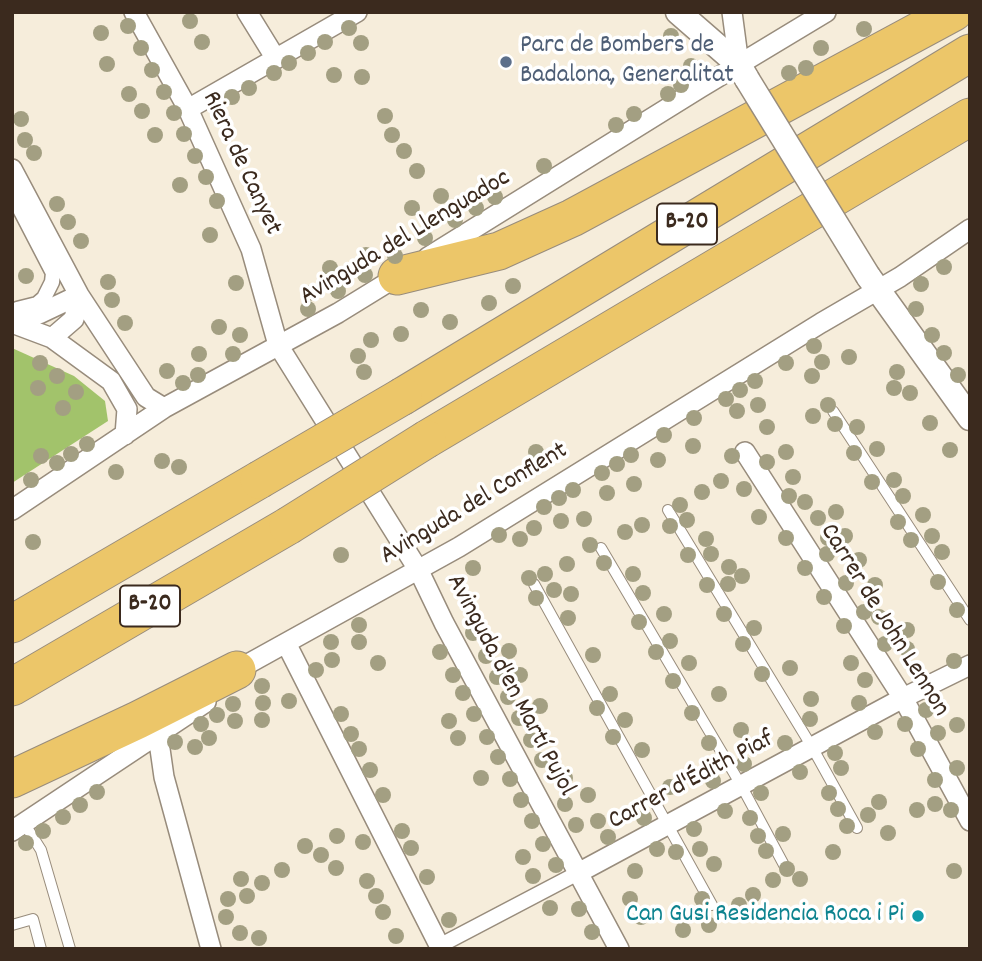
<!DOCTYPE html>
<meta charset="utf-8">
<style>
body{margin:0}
#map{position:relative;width:982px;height:961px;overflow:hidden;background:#f6eddb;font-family:Dekko,sans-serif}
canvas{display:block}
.frame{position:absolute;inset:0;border:14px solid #3b2a1e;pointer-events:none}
</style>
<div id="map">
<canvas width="982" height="961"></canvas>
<div class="frame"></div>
</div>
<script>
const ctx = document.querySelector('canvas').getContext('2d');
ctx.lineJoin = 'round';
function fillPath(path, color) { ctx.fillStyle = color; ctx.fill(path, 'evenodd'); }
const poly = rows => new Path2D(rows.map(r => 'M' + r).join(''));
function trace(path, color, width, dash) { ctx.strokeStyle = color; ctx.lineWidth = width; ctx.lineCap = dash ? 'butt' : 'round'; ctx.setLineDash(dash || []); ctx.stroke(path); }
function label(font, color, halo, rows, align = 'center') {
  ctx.font = font + ' Dekko,sans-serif'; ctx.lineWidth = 7; ctx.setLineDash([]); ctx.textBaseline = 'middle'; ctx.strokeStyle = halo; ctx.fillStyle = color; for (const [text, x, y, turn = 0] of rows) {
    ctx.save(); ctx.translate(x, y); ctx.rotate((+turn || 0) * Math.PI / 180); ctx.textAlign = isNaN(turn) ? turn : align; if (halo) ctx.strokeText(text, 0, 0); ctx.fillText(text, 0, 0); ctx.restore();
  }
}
const green = poly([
 [12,348,74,376,105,401,108,421,12,483]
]);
const service = poly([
 [833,411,970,620],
 [668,510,812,747,857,828],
 [601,548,741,785,784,865],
 [534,584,712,905],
 [24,823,41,850,70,949],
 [12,925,33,919,41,949]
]);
const pedestrian = poly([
 [12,194,53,273,52,282,44,298,37,304,17,309],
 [439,946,578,873]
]);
const minor = poly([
 [134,12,188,109,251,249,278,345,419,571,444,623,619,949],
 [247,12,276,59],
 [732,12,739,65],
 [188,109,357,12],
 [12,169,79,295,146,397,164,408],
 [428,257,700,88,826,12],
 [12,316,39,314,79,295],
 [12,323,52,338,111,381,127,409,125,435],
 [52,338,74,319,79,295],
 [745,452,903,698,970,821],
 [12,510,164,408,338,313,403,273],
 [286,643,441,949],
 [232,675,237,670,459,547,821,323,900,277,970,229],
 [158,735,164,777,211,949],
 [12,831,206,702],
 [578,873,903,698,970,665]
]);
const tertiary = poly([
 [678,12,739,65,747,79],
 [868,276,970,418]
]);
const motorway = poly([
 [397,276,499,251,572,218,954,12],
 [403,396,970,53],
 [427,439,970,117],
 [12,624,259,480],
 [12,687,288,526],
 [12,779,138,720,237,670]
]);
const tertiaryBridge = poly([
 [747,79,868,276]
]);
const motorwayBridge = poly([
 [259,480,403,396],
 [288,526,427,439]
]);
const trees = [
 [190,21],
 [128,26],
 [349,28],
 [864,29],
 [101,33],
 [671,36],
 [202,42],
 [325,42],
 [361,43],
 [141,48],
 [821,48],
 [308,53],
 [289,63],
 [107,64],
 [691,66],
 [806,68],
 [152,70],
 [274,73],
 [789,73],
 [334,75],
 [362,77],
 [681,85],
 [249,88],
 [164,92],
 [129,94],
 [668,94],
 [232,97],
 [142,111],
 [174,113],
 [634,114],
 [385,116],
 [21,119],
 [616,125],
 [184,134],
 [155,135],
 [392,135],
 [25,140],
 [404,151],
 [34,153],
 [195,156],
 [544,166],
 [417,171],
 [206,177],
 [180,185],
 [441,196],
 [495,197],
 [217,201],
 [57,204],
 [412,208],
 [476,208],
 [455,220],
 [68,222],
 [210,235],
 [425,238],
 [81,241],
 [366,255],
 [395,256],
 [944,267],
 [330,268],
 [365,275],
 [26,276],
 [108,282],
 [236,283],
 [921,284],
 [513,286],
 [338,291],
 [309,293],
 [112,300],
 [489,303],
 [308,309],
 [916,309],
 [421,310],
 [450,322],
 [125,323],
 [219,327],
 [401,334],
 [240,335],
 [932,335],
 [371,340],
 [814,346],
 [944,353],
 [199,354],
 [233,354],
 [358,356],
 [849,357],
 [822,362],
 [40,363],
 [786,363],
 [167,371],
 [364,372],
 [897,372],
 [198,375],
 [958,375],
 [57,376],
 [812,376],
 [755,381],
 [183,383],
 [38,388],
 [894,388],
 [740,390],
 [76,392],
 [910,393],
 [726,399],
 [758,405],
 [828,405],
 [63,408],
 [737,411],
 [813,416],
 [694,418],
 [930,423],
 [835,424],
 [767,427],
 [857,427],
 [664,435],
 [87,444],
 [693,446],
 [877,449],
 [950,450],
 [536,452],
 [786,452],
 [854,453],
 [71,454],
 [631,455],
 [41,456],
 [732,456],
 [658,460],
 [162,461],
 [767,462],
 [57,463],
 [617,464],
 [179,467],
 [116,472],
 [602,473],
 [793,477],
 [31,480],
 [894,480],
 [721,481],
 [872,482],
 [634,484],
 [744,489],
 [573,490],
 [702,492],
 [607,493],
 [789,496],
 [903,496],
 [559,498],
 [805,502],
 [680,505],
 [544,507],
 [836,512],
 [923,515],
 [759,517],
 [818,518],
 [584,519],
 [687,520],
 [561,521],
 [898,522],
 [642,525],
 [670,526],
 [534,528],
 [625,532],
 [499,535],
 [845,536],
 [932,536],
 [786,538],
 [828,538],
 [520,539],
 [706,539],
 [911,540],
 [33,542],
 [590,545],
 [942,552],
 [711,554],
 [827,554],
 [341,555],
 [688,555],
 [859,560],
 [604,563],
 [567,564],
 [729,567],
 [473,568],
 [805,568],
 [545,574],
 [633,574],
 [742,576],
 [529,578],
 [938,582],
 [846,583],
 [728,584],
 [707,585],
 [875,585],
 [554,590],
 [643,593],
 [571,594],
 [824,597],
 [536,598],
 [957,610],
 [864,612],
 [664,614],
 [724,614],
 [879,617],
 [568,618],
 [639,622],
 [359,625],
 [844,626],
 [754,628],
 [907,630],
 [473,633],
 [670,641],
 [331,642],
 [359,642],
 [743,644],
 [885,644],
 [907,649],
 [509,651],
 [440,652],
 [656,652],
 [593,655],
 [486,656],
 [332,660],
 [954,661],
 [378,663],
 [689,663],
 [851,663],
 [790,668],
 [316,670],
 [762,674],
 [453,675],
 [520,675],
 [497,677],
 [865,680],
 [673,681],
 [262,686],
 [463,693],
 [610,694],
 [719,694],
 [508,697],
 [811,699],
 [289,701],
 [263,703],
 [859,703],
 [233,704],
 [540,706],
 [597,708],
 [926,710],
 [692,713],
 [341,714],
 [474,714],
 [217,715],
 [519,718],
 [810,719],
 [262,720],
 [625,720],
 [235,721],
 [449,721],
 [201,724],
 [905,724],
 [957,725],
 [741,730],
 [875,732],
 [938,733],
 [351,734],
 [487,737],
 [613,737],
 [209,738],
 [458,738],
 [531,740],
 [175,742],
 [709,743],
 [785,743],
 [195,747],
 [359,749],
 [918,749],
 [642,750],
 [835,753],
 [498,757],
 [542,760],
 [720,762],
 [744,764],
 [841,768],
 [957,768],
 [370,770],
 [800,772],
 [481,778],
 [565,778],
 [510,779],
 [935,780],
 [713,781],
 [670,787],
 [97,792],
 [761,793],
 [829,793],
 [383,795],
 [588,795],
 [521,800],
 [879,802],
 [565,804],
 [935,804],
 [80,805],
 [838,809],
 [917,810],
 [951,810],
 [725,811],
 [868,815],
 [63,817],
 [644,818],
 [750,818],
 [532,821],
 [598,821],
 [576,825],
 [847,826],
 [694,829],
 [43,831],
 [402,831],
 [888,833],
 [783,834],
 [337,836],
 [758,836],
 [608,837],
 [363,842],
 [26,843],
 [543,844],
 [305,846],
 [411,848],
 [657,849],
 [700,849],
 [766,851],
 [676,852],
 [833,852],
 [321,855],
 [523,857],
 [714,864],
 [556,865],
 [336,868],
 [787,869],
 [282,870],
 [635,871],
 [954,871],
 [533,876],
 [427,877],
 [241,879],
 [800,879],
 [773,880],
 [367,881],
 [262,883],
 [753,895],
 [247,896],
 [376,896],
 [228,899],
 [630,899],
 [702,899],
 [739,905],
 [550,908],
 [579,909],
 [383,912],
 [226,917],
 [641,917],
 [449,920],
 [709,925],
 [683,930],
 [592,932],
 [240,933],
 [396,936],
 [259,938]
];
const markers = [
 [506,62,7,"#5c6f8a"],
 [918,916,7,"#0f9aa8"]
];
const shields = [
 [687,224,60],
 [150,606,60]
];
const shieldNames = [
 ["B-20",687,224],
 ["B-20",150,606]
];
const serviceNames = [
 ["Parc de Bombers de",520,47],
 ["Badalona, Generalitat",520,77]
];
const streetNames = [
 ["Riera de Canyet",240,164,65],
 ["Avinguda del Llenguadoc",406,239,-31],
 ["Avinguda del Conflent",475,505,-31],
 ["Carrer de John Lennon",883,621,58],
 ["Avinguda d'en Martí Pujol",509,686,62],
 ["Carrer d'Édith Piaf",692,782,-28]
];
const cultureNames = [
 ["Can Gusi Residencia Roca i Pi",904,916]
];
fillPath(green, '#a2c36b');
trace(service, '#988c7c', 12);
trace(pedestrian, '#988c7c', 17);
trace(minor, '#988c7c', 22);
trace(tertiary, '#988c7c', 27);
trace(motorway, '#988c7c', 39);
trace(service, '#fff', 10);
trace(pedestrian, '#fff', 14);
trace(minor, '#fff', 19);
trace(tertiary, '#fff', 24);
trace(motorway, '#ecc669', 37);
trace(tertiaryBridge, '#988c7c', 27, []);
trace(motorwayBridge, '#988c7c', 39, []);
trace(tertiaryBridge, '#fff', 24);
trace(motorwayBridge, '#ecc669', 37);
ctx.fillStyle = '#a39f82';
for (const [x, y] of trees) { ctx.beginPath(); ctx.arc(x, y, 8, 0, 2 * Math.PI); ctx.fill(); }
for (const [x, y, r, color] of markers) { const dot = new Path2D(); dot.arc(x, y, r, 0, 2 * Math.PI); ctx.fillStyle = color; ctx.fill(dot); trace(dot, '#fff', 2.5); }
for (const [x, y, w] of shields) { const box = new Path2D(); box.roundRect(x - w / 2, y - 20.5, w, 41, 5); ctx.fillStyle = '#fff'; ctx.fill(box); trace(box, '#3b2a1e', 2); }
label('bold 24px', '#3b2a1e', null, shieldNames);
label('26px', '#4e5e75', '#fff', serviceNames, 'left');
label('26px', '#3b2a1e', '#fff', streetNames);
label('26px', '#0d838f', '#fff', cultureNames, 'right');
</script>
